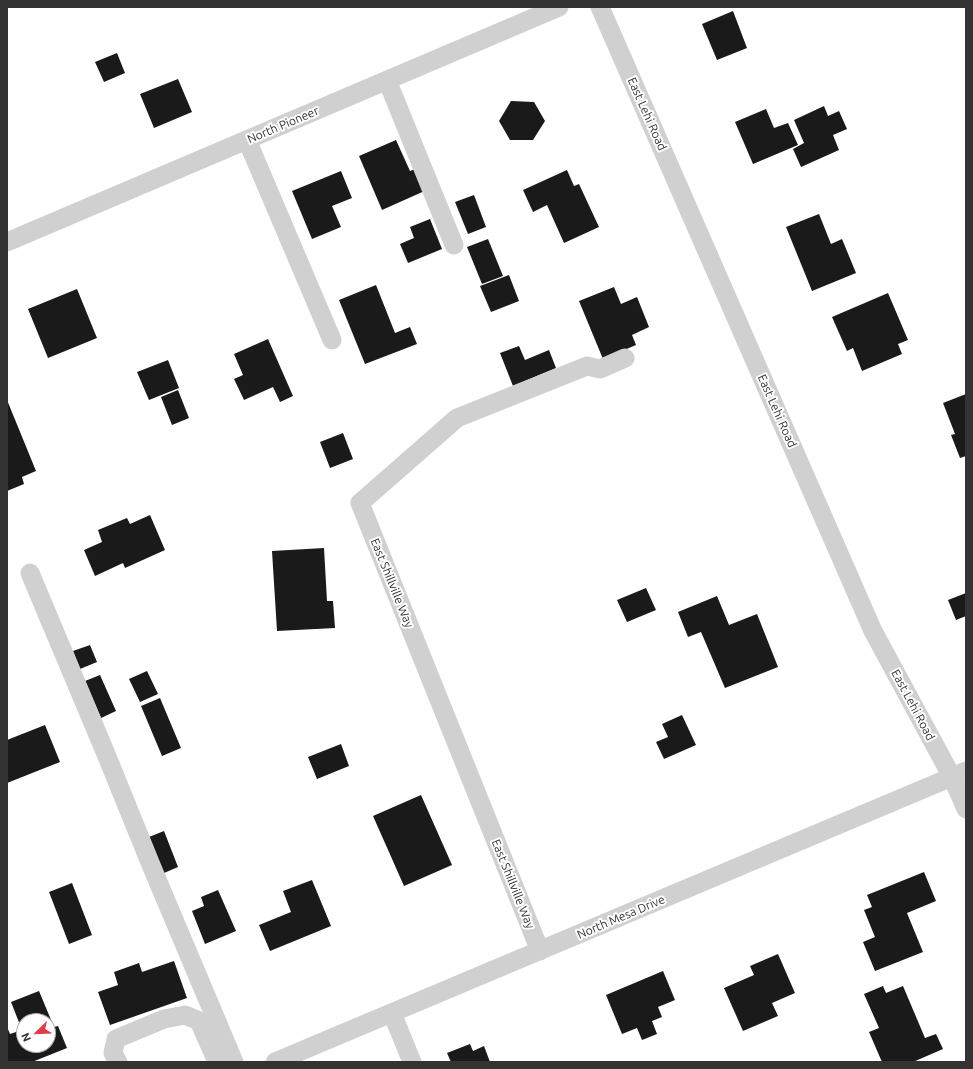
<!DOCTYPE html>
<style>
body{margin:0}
#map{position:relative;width:973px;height:1069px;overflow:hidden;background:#fff;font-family:Ubuntu,sans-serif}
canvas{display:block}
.frame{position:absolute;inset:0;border:8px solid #333;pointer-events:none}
.north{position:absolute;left:16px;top:1013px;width:40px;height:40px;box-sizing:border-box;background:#fff;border:1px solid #adadad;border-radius:50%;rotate:247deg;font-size:11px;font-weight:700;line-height:16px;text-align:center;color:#333}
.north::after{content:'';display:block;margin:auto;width:14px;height:18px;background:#e63946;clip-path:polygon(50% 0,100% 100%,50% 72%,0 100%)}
</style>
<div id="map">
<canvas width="973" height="1069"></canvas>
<div class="frame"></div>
<div class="north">N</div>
</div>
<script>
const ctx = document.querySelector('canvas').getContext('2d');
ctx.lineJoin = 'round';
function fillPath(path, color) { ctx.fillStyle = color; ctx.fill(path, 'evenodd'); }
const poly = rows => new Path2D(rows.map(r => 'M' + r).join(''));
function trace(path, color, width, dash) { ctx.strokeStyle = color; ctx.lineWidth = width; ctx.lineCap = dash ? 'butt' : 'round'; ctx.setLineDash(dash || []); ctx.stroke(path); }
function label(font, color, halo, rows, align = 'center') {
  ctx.font = font + ' Ubuntu,sans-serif'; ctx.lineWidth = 4; ctx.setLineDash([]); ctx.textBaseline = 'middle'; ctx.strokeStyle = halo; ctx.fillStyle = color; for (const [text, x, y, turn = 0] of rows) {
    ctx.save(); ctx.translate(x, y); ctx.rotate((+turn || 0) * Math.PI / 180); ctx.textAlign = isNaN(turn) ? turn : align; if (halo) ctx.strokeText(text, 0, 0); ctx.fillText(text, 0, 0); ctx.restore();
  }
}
const building = poly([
 [733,11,747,48,717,60,702,24],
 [117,53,125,73,104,82,95,62],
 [178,79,192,112,154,128,140,94],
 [511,101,534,102,545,121,533,140,510,140,499,121],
 [824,106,828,116,839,111,847,129,833,135,839,150,801,167,793,149,804,143,794,120],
 [766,109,774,128,788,123,798,145,753,164,735,122],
 [396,140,410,171,420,167,429,189,382,210,359,156],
 [567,170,574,186,579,184,599,227,564,243,547,205,533,212,523,190],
 [341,171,352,198,332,206,341,227,312,239,292,191],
 [474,195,486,227,468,234,455,202],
 [819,214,831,244,842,239,856,273,812,291,786,227],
 [430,219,442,249,408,263,400,244,414,238,410,227],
 [488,239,503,276,482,284,467,247],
 [509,275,519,301,491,312,480,286],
 [376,285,395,333,410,327,417,344,365,364,339,300],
 [614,287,621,304,637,297,649,327,632,335,636,345,603,359,579,301],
 [77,289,97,338,48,358,28,309],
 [888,293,908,340,898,344,902,354,862,371,853,348,847,351,832,317],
 [268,339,293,396,280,402,273,387,244,400,234,379,243,375,234,354],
 [519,346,525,360,549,350,556,368,513,386,500,353],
 [168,360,179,388,149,400,137,372],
 [178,390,189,418,172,425,161,397],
 [966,394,966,456,960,458,951,435,955,434,943,403],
 [7,400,36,471,22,477,24,484,7,491],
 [343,433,353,459,330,468,320,442],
 [150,515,165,550,125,568,123,563,95,576,84,550,102,542,98,530,127,518,130,524],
 [324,548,327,601,333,601,335,628,277,631,272,551],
 [646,588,656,610,627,622,617,600],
 [966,593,966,616,956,620,948,600],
 [717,596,729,625,757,614,778,667,725,688,701,632,688,637,678,612],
 [90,645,97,662,80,669,73,651],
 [147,671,158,694,140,702,129,679],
 [100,675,116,711,101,718,85,681],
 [160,698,181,748,162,756,141,706],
 [682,715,696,745,664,759,656,742,668,737,662,724],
 [45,725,60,762,7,783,7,740],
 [341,744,349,766,317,779,308,757],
 [421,795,452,865,404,886,373,816],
 [164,831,178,867,164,873,149,837],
 [924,872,936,901,907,913,923,952,875,971,863,942,875,937,864,910,872,907,867,895],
 [312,880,331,926,270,951,259,925,291,912,283,891],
 [72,883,92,935,69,944,49,892],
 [218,890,236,931,205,944,192,911,204,906,201,897],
 [778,954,795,993,772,1003,778,1016,743,1031,724,988,754,975,750,966],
 [174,961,187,998,110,1025,98,992,118,985,114,972,139,963,142,972],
 [663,971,675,1000,658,1007,662,1017,652,1021,657,1034,642,1040,637,1028,622,1034,606,995],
 [883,986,886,993,903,986,925,1038,936,1034,943,1049,913,1062,882,1062,869,1032,879,1028,864,994],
 [39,991,54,1027,58,1026,67,1048,32,1062,7,1062,7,1027,10,1034,22,1030,11,1002],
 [24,1021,48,1021,48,1045,24,1045],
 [470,1044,473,1051,484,1046,490,1062,451,1062,447,1053]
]);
const minor = poly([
 [600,7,873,631,952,777,966,809],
 [387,80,454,245],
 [247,140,332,340],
 [7,242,559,7],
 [30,573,106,754,151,865,234,1062],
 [540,951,360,503,457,418,587,366,600,369,625,358],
 [392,1013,412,1062],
 [118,1062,113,1053,116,1039,164,1019,185,1015,199,1021,217,1062],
 [275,1062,966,771]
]);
const streetNames = [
 ["East Lehi Road",647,114,66],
 ["North Pioneer",283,125,-23],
 ["East Lehi Road",777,411,66],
 ["East Shillville Way",392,583,68],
 ["East Lehi Road",913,705,62],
 ["East Shillville Way",513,884,68],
 ["North Mesa Drive",621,917,-23]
];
fillPath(building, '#1a1a1a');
trace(minor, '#d0d0d0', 19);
label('12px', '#333', '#fff', streetNames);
</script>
